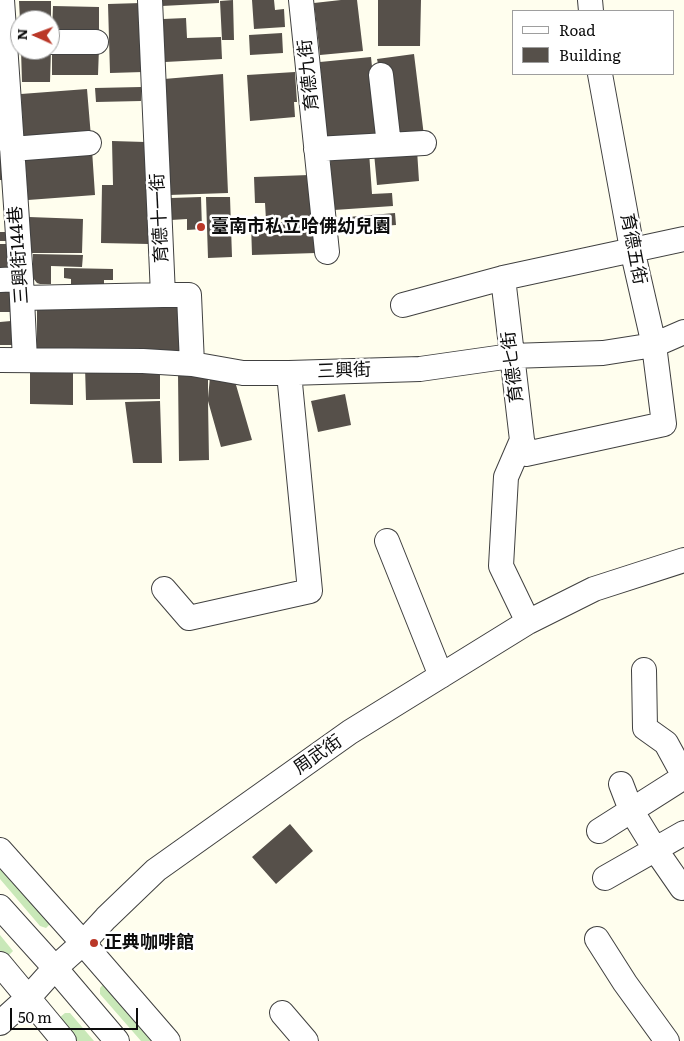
<!DOCTYPE html>
<meta charset="utf-8">
<style>
body{margin:0}
#map{position:relative;width:684px;height:1041px;overflow:hidden;background:#fffeee;font-family:Literata,serif}
canvas{display:block}
.legend{position:absolute;left:512px;top:10px;width:162px;height:65px;box-sizing:border-box;background:#fff;border:1px solid #9e9e9e;margin:0;padding:6px 9px;list-style:none;font-size:15px;color:#0d0d0d}
.legend li{display:flex;align-items:center;gap:10px;height:25px}
.legend b{width:25px;border:1px solid #9e9e9e}
.north{position:absolute;left:10px;top:10px;width:50px;height:50px;box-sizing:border-box;background:#fff;border:1px solid #9e9e9e;border-radius:50%;rotate:272deg;font-size:14px;font-weight:700;line-height:20px;text-align:center;color:#0d0d0d}
.north::after{content:'';display:block;margin:auto;width:18px;height:22px;background:#ba3828;clip-path:polygon(50% 0,100% 100%,50% 72%,0 100%)}
.scale{position:absolute;left:10px;top:1008px;width:128px;height:22px;box-sizing:border-box;border:2px solid #0d0d0d;border-top:0;padding-left:6px;font-size:15px;line-height:18px;white-space:nowrap;color:#0d0d0d;-webkit-text-stroke:4px #fff;paint-order:stroke}
</style>
<div id="map">
<canvas width="684" height="1041"></canvas>
<ul class="legend">
<li><b style="height:6px;background:#fff"></b>Road</li>
<li><b style="height:14px;background:#56504a"></b>Building</li>
</ul>
<div class="north">N</div>
<div class="scale">50 m</div>
</div>
<script>
const ctx = document.querySelector('canvas').getContext('2d');
ctx.lineJoin = 'round';
function fillPath(path, color) { ctx.fillStyle = color; ctx.fill(path, 'evenodd'); }
const poly = rows => new Path2D(rows.map(r => 'M' + r).join(''));
function trace(path, color, width, dash) { ctx.strokeStyle = color; ctx.lineWidth = width; ctx.lineCap = dash ? 'butt' : 'round'; ctx.setLineDash(dash || []); ctx.stroke(path); }
function label(font, color, halo, rows, align = 'center') {
  ctx.font = font + ' Literata,"Noto Sans TC",serif'; ctx.lineWidth = 5; ctx.setLineDash([]); ctx.textBaseline = 'middle'; ctx.strokeStyle = halo; ctx.fillStyle = color; for (const [text, x, y, turn = 0] of rows) {
    ctx.save(); ctx.translate(x, y); ctx.rotate((+turn || 0) * Math.PI / 180); ctx.textAlign = isNaN(turn) ? turn : align; if (halo) ctx.strokeText(text, 0, 0); ctx.fillText(text, 0, 0); ctx.restore();
  }
}
const green = poly([
 [0,857,52,922,46,928,40,926,0,879],
 [0,935,13,951,5,959,0,958],
 [106,981,163,1041,141,1041,100,994,100,988],
 [65,1013,70,1013,94,1041,73,1041,59,1018]
]);
const building = poly([
 [162,0,219,0,219,3,162,6],
 [233,0,234,40,222,40,220,1],
 [252,0,274,0,275,10,284,9,285,27,254,29],
 [341,0,357,0,363,51,320,55,314,3],
 [378,0,421,0,420,46,378,46],
 [19,1,51,1,51,20,20,20],
 [141,3,143,72,110,73,108,4],
 [53,6,99,7,99,33,52,33],
 [186,18,187,38,221,37,222,59,165,62,163,19],
 [282,33,283,53,250,55,249,35],
 [52,48,99,48,98,75,52,75],
 [21,50,51,50,50,82,22,82],
 [414,54,424,136,394,139,377,59],
 [371,57,379,134,328,145,320,62],
 [295,72,297,102,294,102,295,117,250,121,247,75],
 [223,74,228,193,169,195,164,79],
 [141,87,141,101,96,102,95,88],
 [87,89,91,137,24,142,21,94],
 [0,140,4,180,0,180],
 [112,141,145,142,149,244,101,243,102,185,113,185],
 [92,150,95,195,28,200,25,155],
 [417,150,419,181,377,185,374,153],
 [369,152,372,194,392,193,393,206,334,210,330,156],
 [309,175,311,218,266,220,265,203,255,203,254,177],
 [201,197,202,229,187,230,187,219,171,220,171,198],
 [206,197,230,197,232,257,208,258],
 [395,213,396,225,337,229,336,218],
 [29,217,83,219,82,253,31,253],
 [315,221,316,253,252,255,251,223],
 [0,232,6,232,6,241,0,241],
 [0,244,7,244,8,267,0,267],
 [33,254,83,255,82,267,51,266,51,284,40,284,37,283,33,278],
 [64,268,113,269,113,280,104,280,104,286,71,285,71,279,64,278],
 [0,291,10,291,10,312,0,312],
 [179,306,179,354,37,355,37,308],
 [11,321,12,345,0,345,0,322],
 [30,364,73,365,73,405,30,404],
 [85,367,160,368,160,399,86,400],
 [208,373,208,398,210,377,234,378,252,440,221,447,208,401,209,460,179,461,178,374],
 [345,394,351,425,318,432,311,401],
 [160,401,162,463,133,463,125,402],
 [290,824,313,851,276,884,252,857]
]);
const minor = poly([
 [2,0,21,279,25,360],
 [301,0,327,252],
 [590,0,591,11],
 [50,42,96,42],
 [381,75,389,145],
 [12,149,89,143],
 [316,149,424,143],
 [503,278,522,440,526,454,664,424,654,345,632,249,600,74],
 [0,280,21,279],
 [163,295,189,295,192,364],
 [22,298,163,295,150,0],
 [403,305,503,278,684,239],
 [0,360,143,361,192,364,243,373,289,373,420,369,511,356,603,353,654,345,684,332],
 [522,440,506,477,501,566,528,622],
 [387,541,441,676],
 [164,589,189,618,310,591,289,373],
 [644,670,645,728,666,743,684,776],
 [621,784,631,810,655,849,682,888],
 [599,831,684,777],
 [0,850,83,943,168,1041],
 [605,878,684,833],
 [0,907,55,968,117,1041],
 [597,939,625,983,667,1041],
 [0,964,64,1041],
 [282,1013,306,1041],
 [0,1023,29,997,55,968,83,943,106,918,156,870,350,732,528,622,594,589,684,560]
]);
const markers = [
 [201,227,5,"#ba3828"],
 [94,943,5,"#ba3828"]
];
const streetNames = [
 ["育德九街",309,75,-96],
 ["育德十一街",160,218,-93],
 ["育德五街",633,249,79],
 ["三興街144巷",19,255,-94],
 ["育德七街",513,367,-97],
 ["三興街",344,371,-2],
 ["周武街",318,755,-35]
];
const poiNames = [
 ["臺南市私立哈佛幼兒園",211,227],
 ["正典咖啡館",104,943]
];
fillPath(green, '#c9e8b8');
fillPath(building, '#56504a');
trace(minor, '#404040', 26);
trace(minor, '#fff', 24);
for (const [x, y, r, color] of markers) { const dot = new Path2D(); dot.arc(x, y, r, 0, 2 * Math.PI); ctx.fillStyle = color; ctx.fill(dot); trace(dot, '#fff', 2); }
label('18px', '#0d0d0d', '#fff', streetNames);
label('bold 18px', '#0d0d0d', '#fff', poiNames, 'left');
</script>
